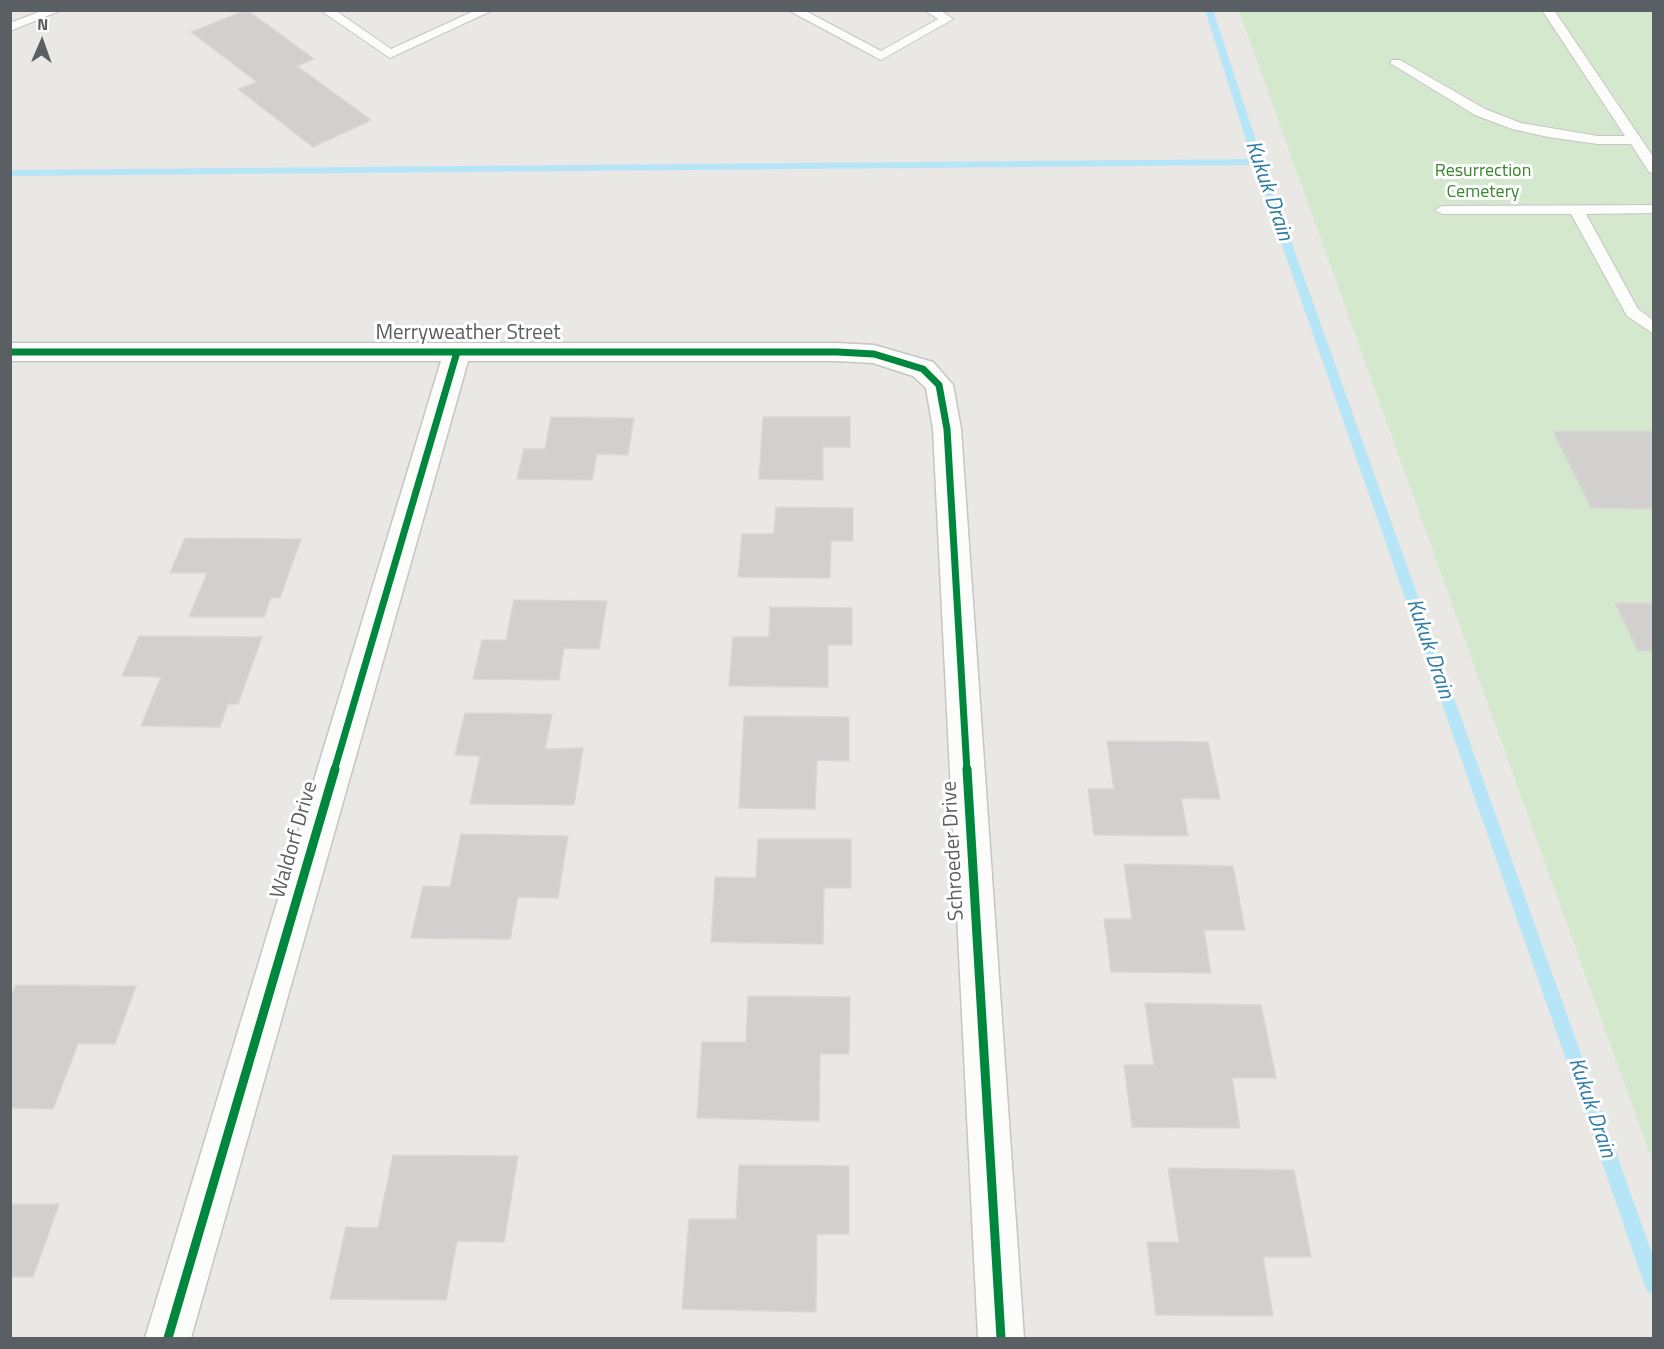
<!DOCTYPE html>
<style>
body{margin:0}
#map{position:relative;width:1664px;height:1349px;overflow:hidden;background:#eae8e4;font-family:"Titillium Web",sans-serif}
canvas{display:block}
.frame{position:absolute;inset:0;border:12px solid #595f63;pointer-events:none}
.north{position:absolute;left:12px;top:12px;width:60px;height:60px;-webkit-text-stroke:4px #fff;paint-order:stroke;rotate:2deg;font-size:16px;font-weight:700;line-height:24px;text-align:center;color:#595f63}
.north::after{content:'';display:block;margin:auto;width:21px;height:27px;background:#595f63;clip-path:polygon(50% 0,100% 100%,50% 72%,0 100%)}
</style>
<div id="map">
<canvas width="1664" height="1349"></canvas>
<div class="frame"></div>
<div class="north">N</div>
</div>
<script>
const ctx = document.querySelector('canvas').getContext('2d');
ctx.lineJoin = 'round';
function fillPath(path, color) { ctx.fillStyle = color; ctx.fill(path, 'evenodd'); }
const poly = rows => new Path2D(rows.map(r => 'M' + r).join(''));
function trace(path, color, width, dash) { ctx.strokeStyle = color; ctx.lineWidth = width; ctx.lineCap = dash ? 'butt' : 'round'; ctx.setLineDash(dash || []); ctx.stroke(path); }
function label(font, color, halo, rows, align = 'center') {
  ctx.font = font + ' "Titillium Web",sans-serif'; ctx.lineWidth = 6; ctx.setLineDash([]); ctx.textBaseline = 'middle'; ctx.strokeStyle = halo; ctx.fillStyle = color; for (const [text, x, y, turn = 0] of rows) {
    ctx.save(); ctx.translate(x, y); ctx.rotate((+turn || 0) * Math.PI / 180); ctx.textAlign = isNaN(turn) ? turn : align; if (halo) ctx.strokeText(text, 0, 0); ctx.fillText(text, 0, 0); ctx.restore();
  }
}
const green = poly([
 [1239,11,1653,11,1653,1163,1539,846]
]);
const stream = poly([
 [1205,10,1213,10,1263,162,1654,1259,1654,1295,1648,1292,1645,1286,1254,165,10,176,10,170,1252,159,1205,10]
]);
const building = poly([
 [247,10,314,59,297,66,371,120,313,147,238,89,257,82,191,32,247,10],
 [551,417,634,418,628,455,597,454,592,480,517,479,524,449,545,449,551,417],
 [763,417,850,417,850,447,823,447,823,480,759,479,763,417],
 [1553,431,1654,431,1654,509,1591,508,1553,431],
 [776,507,853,508,853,541,831,541,830,578,738,577,742,534,774,534,776,507],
 [185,538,301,539,280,598,271,597,264,617,189,617,207,573,170,573,185,538],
 [514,600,607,601,599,649,564,648,559,680,473,679,482,640,506,640,514,600],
 [1615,603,1654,603,1654,651,1638,651,1615,603],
 [770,607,852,608,852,645,828,645,828,687,729,686,733,637,769,637,770,607],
 [139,636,262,637,238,704,228,704,220,727,141,726,161,677,122,676,139,636],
 [465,713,552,714,545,749,583,748,574,805,470,804,480,756,455,755,465,713],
 [744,716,849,717,849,761,817,760,815,809,739,808,744,716],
 [1107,741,1208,742,1220,799,1181,798,1188,836,1094,835,1088,789,1114,789,1107,741],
 [461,834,568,836,558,898,518,897,510,939,411,938,423,886,450,887,461,834],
 [758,839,851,839,851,888,824,888,823,944,711,942,715,877,756,878,758,839],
 [1124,864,1233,866,1245,930,1204,930,1211,973,1111,972,1104,919,1132,919,1124,864],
 [16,985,136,986,115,1044,78,1044,53,1109,10,1108,10,997,16,985],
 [748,996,850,997,849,1054,820,1054,819,1121,697,1118,702,1042,746,1042,748,996],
 [1145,1003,1261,1005,1276,1078,1232,1078,1240,1128,1132,1127,1124,1065,1154,1065,1145,1003],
 [393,1155,518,1156,504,1242,457,1241,446,1300,330,1299,346,1227,378,1228,393,1155],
 [739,1165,849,1166,849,1234,817,1234,816,1312,682,1309,689,1219,736,1219,739,1165],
 [1168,1168,1294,1170,1311,1257,1263,1257,1273,1316,1156,1315,1147,1242,1179,1242,1168,1168],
 [10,1204,59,1204,33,1277,10,1277,10,1204]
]);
const service = poly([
 [44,10,62,10,10,31,10,23,44,10],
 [320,10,335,10,391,49,476,10,493,10,390,58,320,10],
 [788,10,804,10,881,51,938,19,924,10,940,10,953,19,881,60,788,10],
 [1542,10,1554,10,1654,158,1654,173,1649,172,1631,144,1598,144,1548,137,1512,129,1475,115,1390,63,1392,60,1400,60,1485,109,1521,123,1598,136,1625,136,1542,10],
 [1654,205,1654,213,1586,214,1638,309,1654,321,1654,334,1627,316,1571,214,1442,214,1435,210,1442,206,1654,205]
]);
const minor = poly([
 [10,343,837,343,874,345,933,362,953,385,961,429,1024,1338,978,1338,933,429,926,388,913,376,873,363,837,361,468,361,191,1338,145,1338,441,361,10,361,10,343]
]);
const cyclewayFar1 = poly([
 [10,352,837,352,874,354,923,369,939,385,947,429,967,771],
 [334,771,457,352]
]);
const cycleway = poly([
 [967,769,1001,1338],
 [168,1338,335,769]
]);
const farParknames = [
 ["Resurrection",1483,172],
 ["Cemetery",1483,193]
];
const streetNames = [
 ["Merryweather Street",468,334],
 ["Waldorf Drive",295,840,-74],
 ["Schroeder Drive",954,851,-93]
];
const waterNames = [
 ["Kukuk Drain",1268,191,71],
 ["Kukuk Drain",1429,649,71],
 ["Kukuk Drain",1591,1108,71]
];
fillPath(green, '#d3e8cd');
fillPath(stream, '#b6e5f7');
fillPath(building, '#d2d0ce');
trace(building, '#dad7d3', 1.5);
trace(service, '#c6c5c5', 2);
trace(minor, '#c6c5c5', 3);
fillPath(service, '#fcfcfb');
fillPath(minor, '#fcfcfb');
trace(cyclewayFar1, '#00873e', 7);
trace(cycleway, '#00873e', 9);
label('18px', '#37872d', '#fff', farParknames);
label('21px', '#595f63', '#fff', streetNames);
label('italic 22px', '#2f7da7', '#fff', waterNames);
</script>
